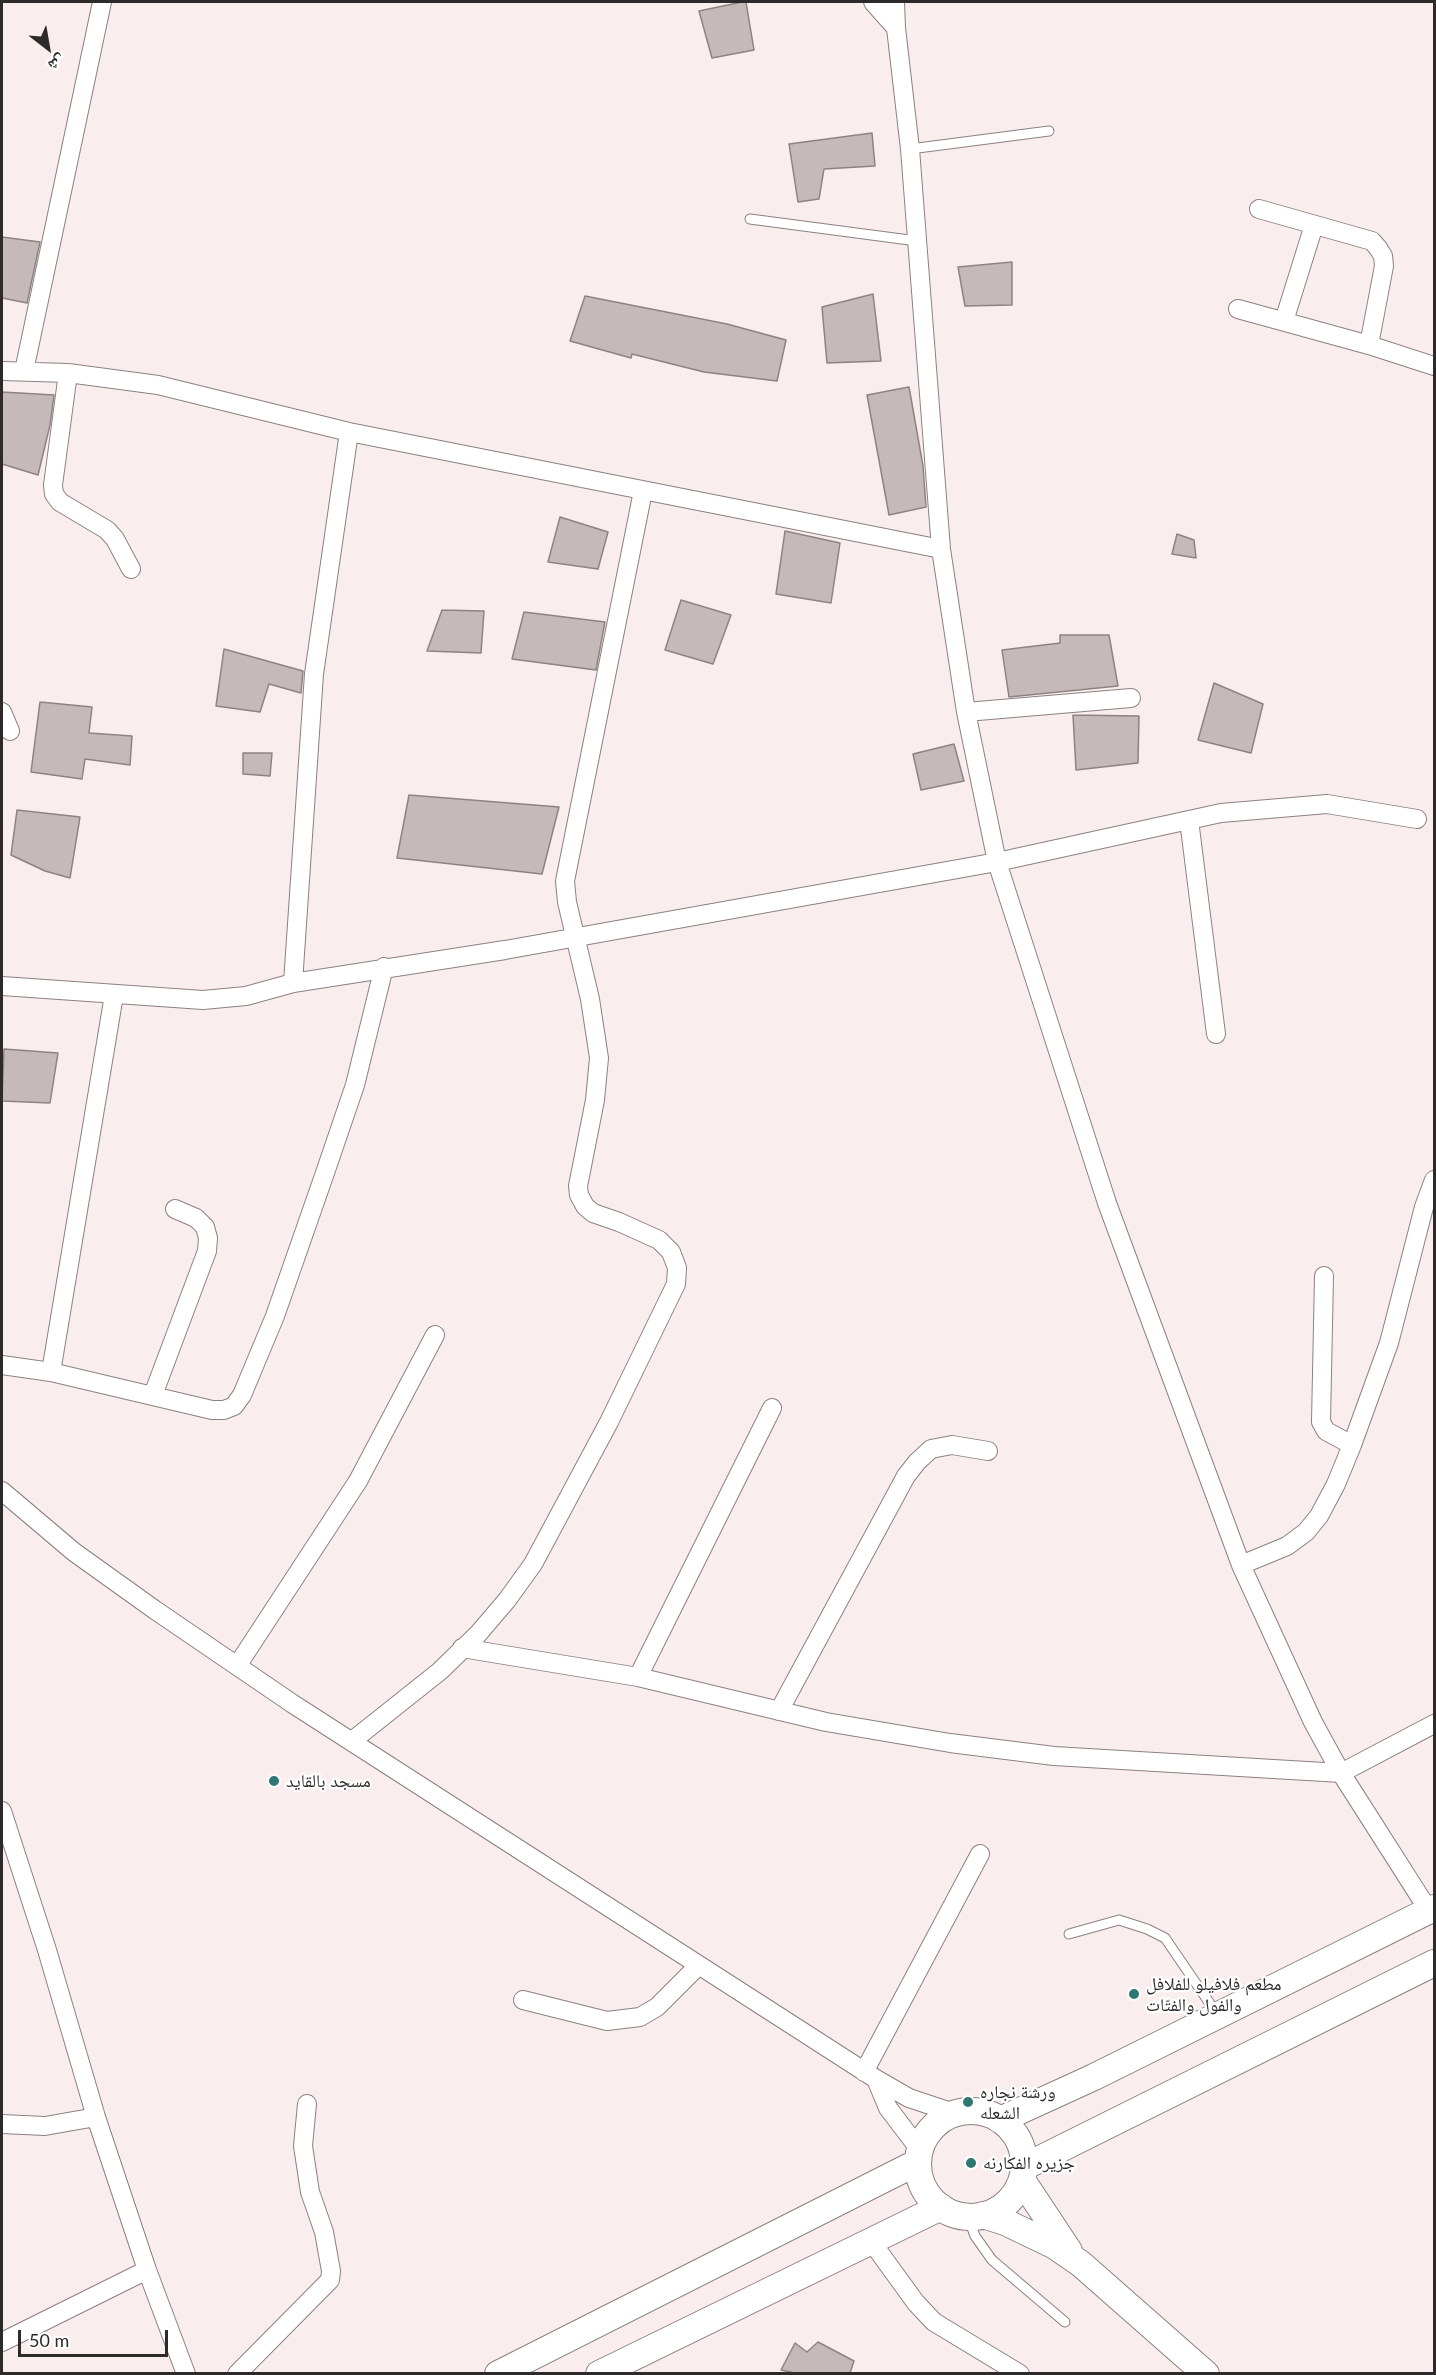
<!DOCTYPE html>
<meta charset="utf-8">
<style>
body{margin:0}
#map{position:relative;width:1436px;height:2375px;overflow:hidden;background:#faedee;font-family:Lato,"Noto Naskh Arabic",sans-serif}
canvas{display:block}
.frame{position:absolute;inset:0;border:3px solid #2e292a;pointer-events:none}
.north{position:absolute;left:18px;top:18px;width:60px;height:60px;-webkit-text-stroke:4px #fff;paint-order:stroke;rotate:149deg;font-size:16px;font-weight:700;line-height:24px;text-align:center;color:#2e292a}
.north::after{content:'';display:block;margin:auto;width:21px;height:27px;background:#2e292a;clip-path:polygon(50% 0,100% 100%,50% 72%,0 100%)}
.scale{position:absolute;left:18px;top:2330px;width:150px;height:27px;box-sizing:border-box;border:3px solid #2e292a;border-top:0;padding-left:8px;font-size:18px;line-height:21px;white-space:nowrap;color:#2e292a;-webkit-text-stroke:4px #fff;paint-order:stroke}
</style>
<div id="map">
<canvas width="1436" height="2375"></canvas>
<div class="frame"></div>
<div class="north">ش</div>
<div class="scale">50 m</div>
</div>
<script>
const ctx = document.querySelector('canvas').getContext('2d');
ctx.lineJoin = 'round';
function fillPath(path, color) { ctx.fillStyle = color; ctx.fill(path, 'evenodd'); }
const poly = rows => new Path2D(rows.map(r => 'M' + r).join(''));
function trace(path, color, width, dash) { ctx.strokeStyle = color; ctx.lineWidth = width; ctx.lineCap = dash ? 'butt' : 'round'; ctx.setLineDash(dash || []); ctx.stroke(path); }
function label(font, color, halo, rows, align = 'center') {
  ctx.font = font + ' Lato,"Noto Naskh Arabic",sans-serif'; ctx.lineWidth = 4.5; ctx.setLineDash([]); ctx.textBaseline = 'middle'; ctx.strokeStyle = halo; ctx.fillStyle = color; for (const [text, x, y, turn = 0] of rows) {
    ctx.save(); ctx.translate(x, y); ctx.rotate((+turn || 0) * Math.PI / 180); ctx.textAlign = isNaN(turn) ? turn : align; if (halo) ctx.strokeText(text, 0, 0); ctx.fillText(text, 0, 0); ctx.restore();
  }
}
const building = poly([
 [742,2,746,2,754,50,712,58,699,11,742,2],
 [872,133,875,166,824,169,819,199,798,202,789,144,872,133],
 [2,237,40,242,27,303,2,298,2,237],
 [1012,262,1012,305,965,306,958,267,1012,262],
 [873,294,881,361,827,363,822,307,873,294],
 [585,296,727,324,786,340,777,381,704,372,632,354,631,358,570,341,585,296],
 [909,387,923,466,926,507,889,515,867,395,909,387],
 [2,392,54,395,50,425,38,475,2,464,2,392],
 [560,517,608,532,598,569,548,562,560,517],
 [785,531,840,543,831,603,776,594,785,531],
 [1177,534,1194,540,1196,558,1172,554,1177,534],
 [681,600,731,615,713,664,665,650,681,600],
 [442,610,484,611,481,653,427,651,442,610],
 [524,612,605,622,596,670,512,659,524,612],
 [1060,635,1109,635,1118,686,1009,697,1002,650,1060,643,1060,635],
 [224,649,303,671,301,693,269,684,260,712,216,706,224,649],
 [1214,683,1263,704,1251,753,1198,740,1214,683],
 [40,702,92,707,89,733,132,736,130,765,85,759,82,779,31,772,40,702],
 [1073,715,1139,716,1138,763,1076,770,1073,715],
 [954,744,964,781,921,790,913,754,954,744],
 [243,753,272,753,270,776,243,774,243,753],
 [409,795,559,807,542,874,397,858,409,795],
 [17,810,80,817,70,878,45,871,11,855,17,810],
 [4,1049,58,1053,50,1103,2,1101,4,1049],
 [818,2342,854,2361,850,2373,795,2373,781,2370,795,2343,807,2352,818,2342]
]);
const lane = poly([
 [910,149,1049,131],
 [750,219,917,241],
 [1069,1934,1119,1920,1147,1929,1165,1938,1217,2014],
 [968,2217,975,2236,992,2260,1065,2322]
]);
const street = poly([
 [873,2,896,28],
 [895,2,896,28,910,149,941,549,966,712,997,862,1107,1203,1241,1565,1313,1722,1341,1773,1429,1911],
 [1259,209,1372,241,1378,248,1383,256,1384,266,1369,345],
 [1238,309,1369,345,1434,366],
 [1284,321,1314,225],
 [2,371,68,373,158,385,349,432,941,549],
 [24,371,102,2],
 [68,373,53,485,54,494,60,502,107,530,115,539,131,569],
 [2,712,10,731],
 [966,712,1131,698],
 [1189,820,1216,1034],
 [293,983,314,674,349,432],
 [2,986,203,1000,246,996,293,983,505,950,997,862,1221,813,1327,804,1417,819],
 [1324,1276,1321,1422,1326,1431,1352,1445],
 [2,1365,51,1372,212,1410,224,1410,234,1406,242,1395,275,1316,326,1170,355,1085,384,967],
 [51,1372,114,995],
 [153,1395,207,1251,208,1238,205,1227,196,1218,175,1209],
 [2,1491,74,1552,155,1610,293,1704,876,2079,909,2098,954,2113],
 [1241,1565,1287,1546,1306,1532,1319,1516,1336,1484,1352,1445,1389,1343,1424,1207,1434,1180],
 [462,1648,638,1677,826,1722,950,1743,1054,1756,1341,1773,1434,1724],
 [237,1666,358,1481,435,1335],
 [638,1677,772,1408],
 [779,1711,906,1476,917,1462,931,1449,952,1445,988,1451],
 [352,1741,440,1671,478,1634,507,1600,533,1564,609,1422,676,1284,677,1268,671,1252,659,1240,619,1222,593,1213,585,1206,579,1195,578,1186,595,1100,599,1058,590,999,567,902,565,881,643,491],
 [2,1811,47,1950,96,2117,147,2270,186,2374],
 [523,2000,607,2021,640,2017,657,2007,698,1966],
 [864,2072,980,1854],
 [876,2079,888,2108,920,2150],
 [2,2124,45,2126,96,2117],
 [871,2241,916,2303,934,2322,1020,2374],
 [2,2342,147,2270],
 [237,2374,330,2280,331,2271,324,2232,310,2192,303,2146,307,2104]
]);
const secondary = poly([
 '918 2164a53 53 0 1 1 106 0a53 53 0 1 1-106 0Z',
 [1000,2120,1094,2077,1434,1908],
 [1024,2167,1434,1963],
 [1022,2180,1069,2251],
 [983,2215,1005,2222,1055,2246,1081,2264,1206,2374],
 [498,2374,918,2162],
 [599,2374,941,2207]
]);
const markers = [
 [274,1781,6,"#2e7773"],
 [1134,1994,6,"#2e7773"],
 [968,2102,6,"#2e7773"],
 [971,2163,6,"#2e7773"]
];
const poiNames = [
 ["مسجد بالقايد",286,1781],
 ["مطعم فلافيلو للفلافل",1146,1984],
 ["والفول والفتّات",1146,2005],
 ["ورشة نجاره",980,2092],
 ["الشعله",980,2113],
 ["جزيره الفكارنه",983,2163]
];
fillPath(building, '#c5b9b9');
trace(building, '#8e8383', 1.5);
trace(lane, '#8c8181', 11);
trace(street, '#8c8181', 20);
trace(secondary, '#8c8181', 28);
trace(lane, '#fff', 9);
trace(street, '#fff', 18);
trace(secondary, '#fff', 26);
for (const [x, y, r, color] of markers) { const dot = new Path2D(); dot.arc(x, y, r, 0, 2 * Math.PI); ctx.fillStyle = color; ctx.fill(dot); trace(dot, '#fff', 2); }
label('18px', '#2e292a', '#fff', poiNames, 'left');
</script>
